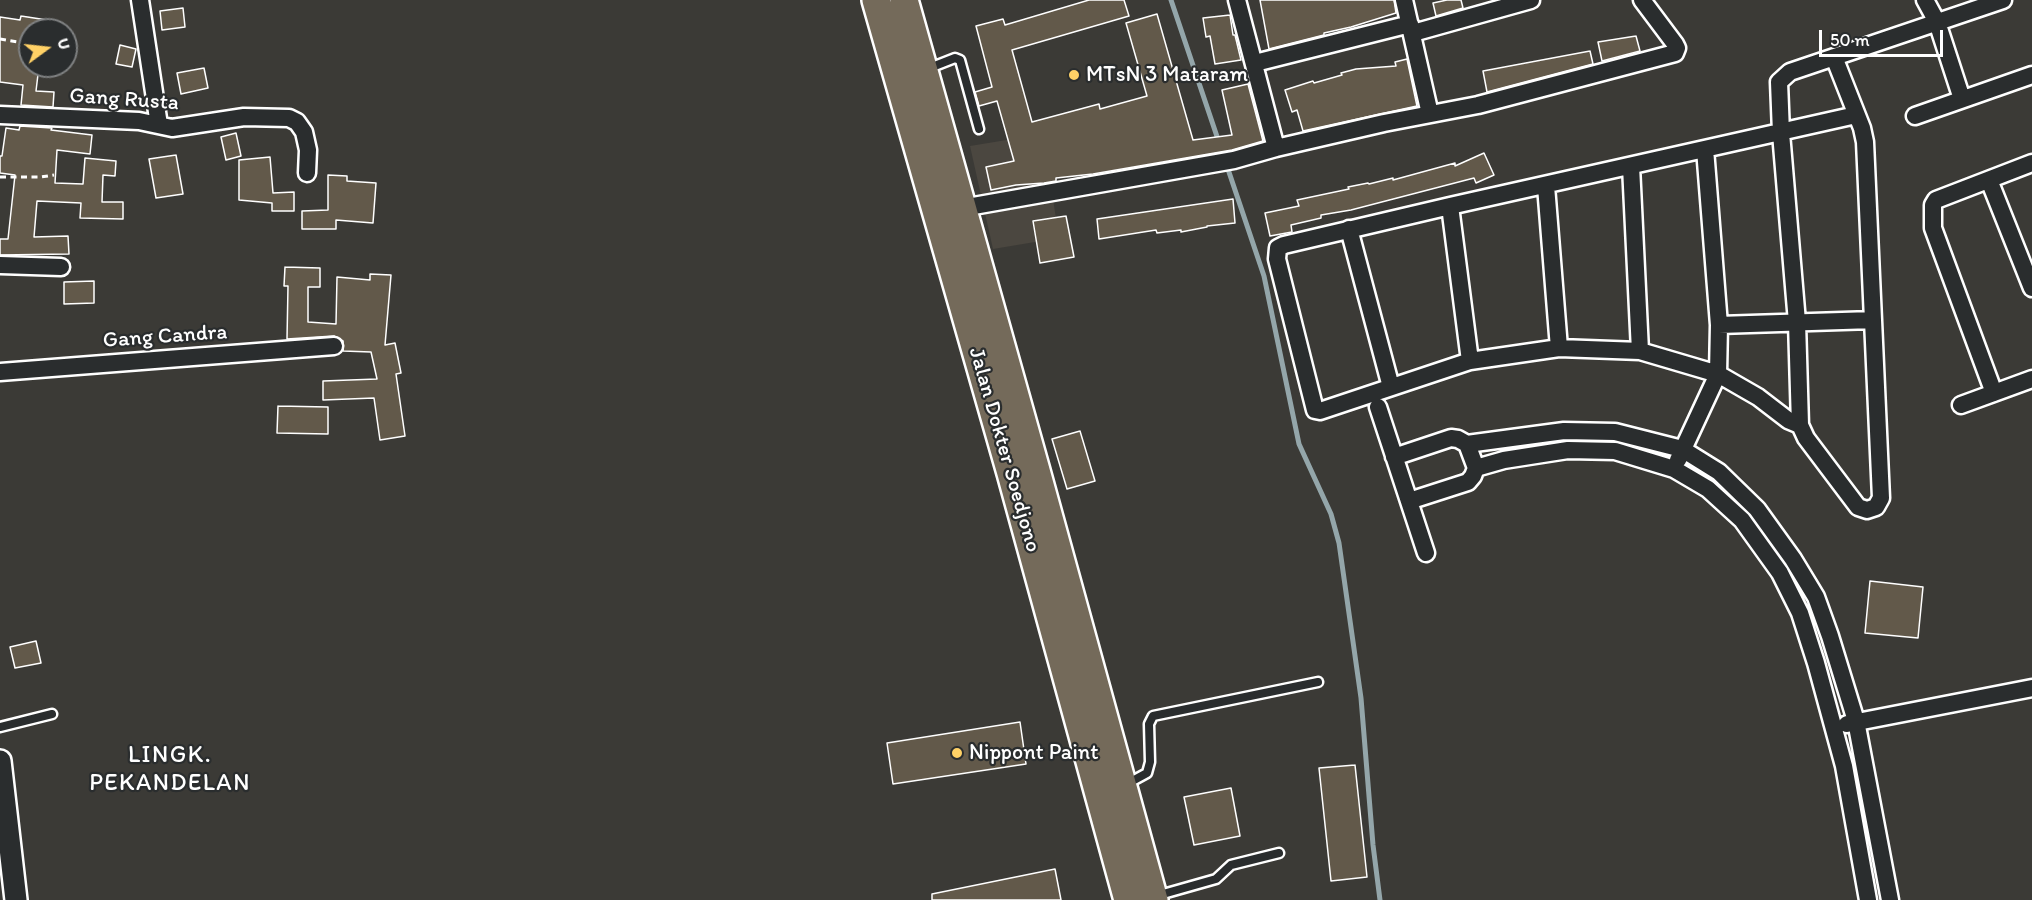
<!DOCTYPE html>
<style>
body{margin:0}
#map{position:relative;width:2032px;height:900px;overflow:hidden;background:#3b3a36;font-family:Itim,sans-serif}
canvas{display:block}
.north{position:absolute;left:18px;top:18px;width:60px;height:60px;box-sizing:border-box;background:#2a2d2e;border:2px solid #7f8182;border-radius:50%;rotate:75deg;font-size:16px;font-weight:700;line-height:24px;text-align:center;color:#fff}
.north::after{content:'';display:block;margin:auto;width:21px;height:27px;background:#ffd166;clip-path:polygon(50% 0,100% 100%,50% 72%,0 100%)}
.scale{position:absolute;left:1819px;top:30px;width:124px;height:27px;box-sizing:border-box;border:3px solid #fff;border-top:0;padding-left:8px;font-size:18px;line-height:21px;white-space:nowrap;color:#fff;-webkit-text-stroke:4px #2a2d2e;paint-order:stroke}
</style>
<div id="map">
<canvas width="2032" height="900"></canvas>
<div class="north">U</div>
<div class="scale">50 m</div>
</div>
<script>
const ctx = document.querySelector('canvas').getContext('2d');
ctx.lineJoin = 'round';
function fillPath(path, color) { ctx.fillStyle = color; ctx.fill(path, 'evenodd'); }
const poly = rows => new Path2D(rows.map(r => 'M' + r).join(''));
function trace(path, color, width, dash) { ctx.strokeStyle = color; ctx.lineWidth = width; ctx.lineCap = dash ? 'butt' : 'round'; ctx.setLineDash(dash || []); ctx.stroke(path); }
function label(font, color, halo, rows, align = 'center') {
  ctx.font = font + ' Itim,sans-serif'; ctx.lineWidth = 4.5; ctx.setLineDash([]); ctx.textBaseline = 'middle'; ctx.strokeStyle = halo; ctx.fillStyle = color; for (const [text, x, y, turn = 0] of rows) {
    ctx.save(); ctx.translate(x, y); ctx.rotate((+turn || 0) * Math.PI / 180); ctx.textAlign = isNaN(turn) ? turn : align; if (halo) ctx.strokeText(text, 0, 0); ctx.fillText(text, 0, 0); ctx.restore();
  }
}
const built = poly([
 [1043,134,1059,238,993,249,970,146]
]);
const stream = poly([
 [1171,0,1264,276,1299,444,1331,514,1339,543,1361,698,1373,845,1380,900]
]);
const building = poly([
 [1089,0,1124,0,1129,16,1012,50,1032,122,1099,104,1100,109,1147,96,1126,23,1157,14,1193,140,1232,135,1222,90,1248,84,1263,141,1232,150,1093,174,1056,178,1056,181,1044,183,1016,185,991,190,986,167,1014,161,997,101,979,106,975,92,992,87,976,26,1003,19,1005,25,1089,0],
 [1260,0,1394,0,1396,13,1351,27,1324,33,1324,35,1269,49,1260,0],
 [1447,0,1461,0,1463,8,1436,16,1433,3,1447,0],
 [183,8,185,27,162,30,160,11,183,8],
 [1230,15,1233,35,1235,35,1241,60,1215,64,1210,36,1206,37,1203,18,1230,15],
 [21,16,60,22,60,30,30,30,30,66,39,66,36,91,54,92,53,107,21,105,23,85,0,82,0,17,20,20,21,16],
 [1636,36,1640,51,1602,61,1598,42,1636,36],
 [120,45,136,49,132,67,116,64,120,45],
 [1590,51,1593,64,1487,92,1483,71,1590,51],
 [1407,59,1417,106,1303,131,1297,110,1292,112,1285,90,1313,81,1314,83,1342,75,1341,73,1356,69,1396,66,1395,62,1407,59],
 [204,68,208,88,181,94,177,73,204,68],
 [20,126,52,128,51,130,92,135,90,154,57,150,55,183,83,184,85,158,116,161,115,176,103,175,102,202,123,202,123,219,80,218,81,203,37,201,34,237,68,236,69,254,0,255,0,239,8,239,15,175,0,173,0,156,2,156,6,128,19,130,20,126],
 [236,133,241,156,226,160,221,137,236,133],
 [1484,153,1494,175,1476,183,1474,178,1351,210,1321,215,1321,218,1291,225,1292,232,1270,236,1265,213,1299,206,1297,200,1349,189,1348,187,1368,183,1369,184,1393,178,1393,180,1455,163,1455,166,1484,153],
 [176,155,183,194,156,198,149,159,176,155],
 [270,157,273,193,294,192,294,211,272,211,272,203,239,200,239,160,270,157],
 [328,175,347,176,347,181,376,183,373,223,336,220,336,229,302,229,302,211,328,210,328,175],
 [1233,199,1235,223,1207,226,1207,227,1181,232,1181,230,1157,233,1156,230,1099,239,1097,219,1233,199],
 [1066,216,1074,257,1040,263,1033,221,1066,216],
 [285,267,320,268,320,287,308,287,308,322,336,324,337,277,370,280,370,274,391,275,385,345,395,343,401,373,396,374,405,436,380,440,374,398,323,400,323,381,377,379,371,352,343,351,343,341,334,336,287,339,288,286,284,286,285,267],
 [94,281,94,303,64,304,64,282,94,281],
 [278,406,328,407,328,434,277,433,278,406],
 [1080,431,1095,481,1067,489,1052,439,1080,431],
 [1870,581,1923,587,1918,638,1865,633,1870,581],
 [36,641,41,663,15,668,10,647,36,641],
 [1020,722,1026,764,893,784,887,743,1020,722],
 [1355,765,1367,877,1331,881,1319,768,1355,765],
 [1231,788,1240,836,1194,845,1184,797,1231,788],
 [1055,869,1061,900,932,900,932,894,1055,869]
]);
const path = poly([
 [0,39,30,44],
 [0,177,41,177,54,175]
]);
const service = poly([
 [927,69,955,58,960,60,979,129],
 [0,727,52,714],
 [1125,785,1147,773,1150,762,1149,724,1153,716,1318,682],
 [1156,896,1216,879,1231,865,1279,853]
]);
const minor = poly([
 [140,0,159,125],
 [1237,0,1276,148],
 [1404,0,1430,114],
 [1925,0,1937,22,1962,99],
 [1413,33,1531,0],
 [1834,57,1862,128,1865,142,1881,498,1876,507,1867,510,1858,507,1806,438,1800,425,1788,420,1758,397,1718,374,1640,351,1559,348,1470,361,1320,411,1315,410,1277,259,1278,248,1284,245,1450,206,1856,115],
 [1255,63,1410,24],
 [0,115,139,121,172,128,244,117,289,118,297,122,304,132,308,150,307,173],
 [1915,116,2032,75],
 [1631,166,1640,351],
 [1989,180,2032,288],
 [1546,186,1559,348],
 [1450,206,1470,361],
 [962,208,1234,160,1276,148,1384,123,1478,105,1675,53,1677,48,1675,44,1642,0],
 [1349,229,1391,387],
 [0,265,61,267],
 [1719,325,1873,320],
 [0,372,334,346],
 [1994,393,1933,228,1933,205,1936,200,2032,163],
 [1961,405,2032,379],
 [1378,407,1426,553],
 [1800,425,1797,322,1781,133,1779,82,1790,72,2003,0],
 [1467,444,1564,431,1615,432,1682,449,1719,472,1757,509,1793,559,1816,597,1830,636,1856,721,1890,900],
 [1394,457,1451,438,1458,439,1467,444,1476,468,1473,476,1468,482,1409,501],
 [1678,460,1718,374,1719,325,1705,149],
 [1476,468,1504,460,1568,450,1615,451,1674,469,1708,489,1742,520,1780,573,1800,613,1816,663,1844,766,1868,900],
 [1847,724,2032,688]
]);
const tertiary = poly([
 [0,761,16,900]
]);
const trunk = poly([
 [876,0,1011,473,1128,900],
 [904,0,1035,467,1154,900]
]);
const markers = [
 [1074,75,6,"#ffd166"],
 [957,753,6,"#ffd166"]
];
const poiNames = [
 ["MTsN 3 Mataram",1086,75],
 ["Nippont Paint",969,753]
];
const streetNames = [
 ["Gang Rusta",124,100,4],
 ["Gang Candra",165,337,-4],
 ["Jalan Dokter Soedjono",1004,450,74]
];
const neighbourhoodNames = [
 ["LINGK.",170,756],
 ["PEKANDELAN",170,784]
];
fillPath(built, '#4b4740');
trace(stream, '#94a6aa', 5);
fillPath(building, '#62594a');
trace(building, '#fff', 1.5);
trace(service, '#fff', 13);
trace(minor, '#fff', 21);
trace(tertiary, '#fff', 26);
trace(trunk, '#fff', 32);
trace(path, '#fff', 3, [6, 4.5]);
trace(service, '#2a2d2e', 8);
trace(minor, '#2a2d2e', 16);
trace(tertiary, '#2a2d2e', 21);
trace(trunk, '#746a5a', 27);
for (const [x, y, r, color] of markers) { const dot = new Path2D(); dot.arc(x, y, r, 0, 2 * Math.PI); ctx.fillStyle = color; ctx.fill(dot); trace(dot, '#2a2d2e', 2); }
label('22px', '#fff', '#2a2d2e', poiNames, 'left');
label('22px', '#fff', '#2a2d2e', streetNames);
ctx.letterSpacing = '1.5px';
label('24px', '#fff', '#2a2d2e', neighbourhoodNames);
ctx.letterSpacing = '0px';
</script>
